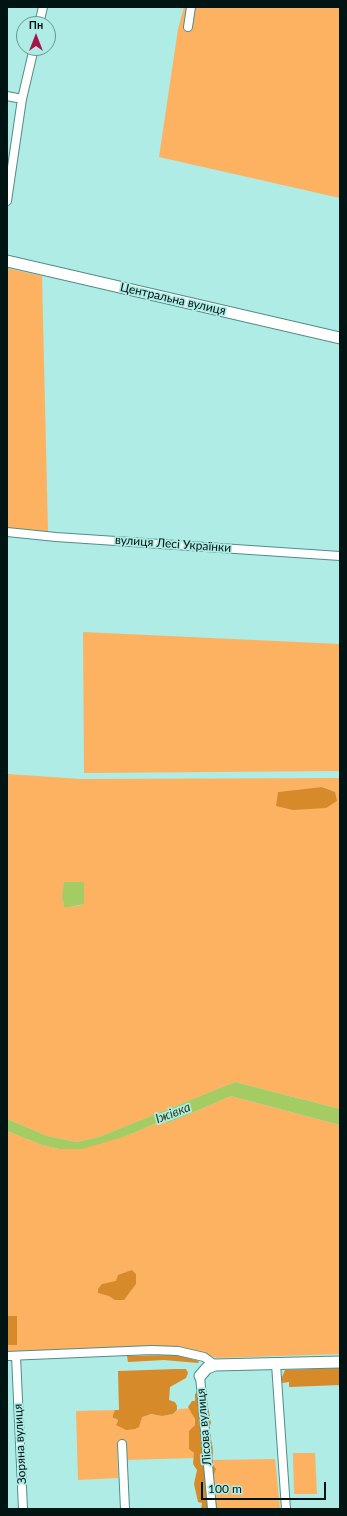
<!DOCTYPE html>
<meta charset="utf-8">
<style>
body{margin:0}
#map{position:relative;width:347px;height:1516px;overflow:hidden;background:#aeece5;font-family:Lato,sans-serif}
canvas{display:block}
.frame{position:absolute;inset:0;border:8px solid #001513;pointer-events:none}
.north{position:absolute;left:16px;top:16px;width:40px;height:40px;box-sizing:border-box;background:#aeece5;border:1px solid #689691;border-radius:50%;rotate:0deg;font-size:11px;font-weight:700;line-height:16px;text-align:center;color:#001513}
.north::after{content:'';display:block;margin:auto;width:14px;height:18px;background:#a7144c;clip-path:polygon(50% 0,100% 100%,50% 72%,0 100%)}
.scale{position:absolute;left:201px;top:1482px;width:125px;height:18px;box-sizing:border-box;border:2px solid #001513;border-top:0;padding-left:5px;font-size:12px;line-height:14px;white-space:nowrap;color:#001513;-webkit-text-stroke:3px #aeece5;paint-order:stroke}
</style>
<div id="map">
<canvas width="347" height="1516"></canvas>
<div class="frame"></div>
<div class="north">Пн</div>
<div class="scale">100 m</div>
</div>
<script>
const ctx = document.querySelector('canvas').getContext('2d');
ctx.lineJoin = 'round';
function fillPath(path, color) { ctx.fillStyle = color; ctx.fill(path, 'evenodd'); }
const poly = rows => new Path2D(rows.map(r => 'M' + r).join(''));
function trace(path, color, width, dash) { ctx.strokeStyle = color; ctx.lineWidth = width; ctx.lineCap = dash ? 'butt' : 'round'; ctx.setLineDash(dash || []); ctx.stroke(path); }
function label(font, color, halo, rows, align = 'center') {
  ctx.font = font + ' Lato,sans-serif'; ctx.lineWidth = 3.5; ctx.setLineDash([]); ctx.textBaseline = 'middle'; ctx.strokeStyle = halo; ctx.fillStyle = color; for (const [text, x, y, turn = 0] of rows) {
    ctx.save(); ctx.translate(x, y); ctx.rotate((+turn || 0) * Math.PI / 180); ctx.textAlign = isNaN(turn) ? turn : align; if (halo) ctx.strokeText(text, 0, 0); ctx.fillText(text, 0, 0); ctx.restore();
  }
}
const green = poly([
 [184,7,340,7,340,198,159,157,178,29],
 [7,268,42,276,48,533,7,529],
 [83,632,340,644,340,771,84,773],
 [7,774,81,779,340,778,340,1109,235,1082,99,1137,77,1142,47,1136,7,1119],
 [322,787,335,792,278,792,289,791],
 [64,882,82,905,70,907,63,904],
 [231,1096,340,1125,340,1354,217,1358,205,1354,7,1353,7,1131,42,1145,60,1149,126,1136,164,1120,168,1123],
 [194,1408,195,1425,189,1437,189,1449,194,1453,194,1458,125,1460,117,1448,118,1478,78,1480,76,1411,115,1410,113,1418,117,1419,118,1422,151,1414,162,1416,173,1414,179,1409],
 [293,1453,315,1453,317,1494,294,1494],
 [275,1459,280,1509,216,1509,213,1460]
]);
const forest = poly([
 [322,787,335,792,337,801,326,808,293,810,276,806,278,792],
 [132,1270,136,1274,136,1284,124,1300,115,1300,109,1296,98,1293,98,1289,102,1284,116,1281,118,1275],
 [7,1316,17,1316,17,1345,7,1345],
 [176,1355,199,1361,198,1363,164,1360,128,1362,127,1356],
 [340,1368,340,1385,289,1387,289,1382,282,1383,282,1377,285,1370],
 [176,1369,186,1369,188,1373,186,1378,170,1387,169,1400,175,1402,177,1406,177,1410,173,1414,162,1416,151,1414,142,1417,139,1427,135,1429,126,1430,116,1425,118,1421,117,1419,113,1418,113,1415,115,1410,119,1410,118,1371],
 [199,1391,205,1391,207,1397,206,1404,208,1407,211,1423,209,1427,213,1450,212,1464,216,1469,213,1477,215,1484,212,1488,217,1506,215,1509,201,1509,202,1503,198,1502,194,1484,197,1470,193,1464,194,1453,189,1449,189,1431,195,1425,195,1419,188,1407,192,1401,195,1401,195,1394]
]);
const water = poly([
 [64,882,84,882,84,904,70,907,64,907,62,896],
 [235,1082,340,1109,340,1125,231,1096,168,1123,164,1120,126,1136,82,1149,60,1149,42,1145,7,1131,7,1119,47,1136,77,1142,99,1137]
]);
const street = poly([
 [39,24,43,7],
 [188,27,191,7],
 [7,96,22,99],
 [7,201,22,99,34,48],
 [7,532,56,537,340,556],
 [7,1356,152,1350,178,1351,204,1357,215,1365],
 [16,1356,23,1509],
 [276,1364,286,1509],
 [200,1376,212,1509],
 [122,1444,125,1509]
]);
const secondary = poly([
 [7,261,340,338],
 [200,1376,207,1368,215,1365,340,1362]
]);
const streetNames = [
 ["Центральна вулиця",173,299,13],
 ["вулиця Лесі Українки",173,544,4],
 ["Лісова вулиця",204,1427,-95],
 ["Зоряна вулиця",20,1444,-93]
];
const waterNames = [
 ["Іжівка",173,1113,-21]
];
fillPath(green, '#fdb261');
fillPath(forest, '#d78a2a');
fillPath(water, '#a4cc63');
trace(street, '#518d86', 10);
trace(secondary, '#518d86', 13);
trace(street, '#fff', 8);
trace(secondary, '#fff', 11);
label('12px', '#001513', '#aeece5', streetNames);
label('italic 13px', '#2f3e14', '#aeece5', waterNames);
</script>
